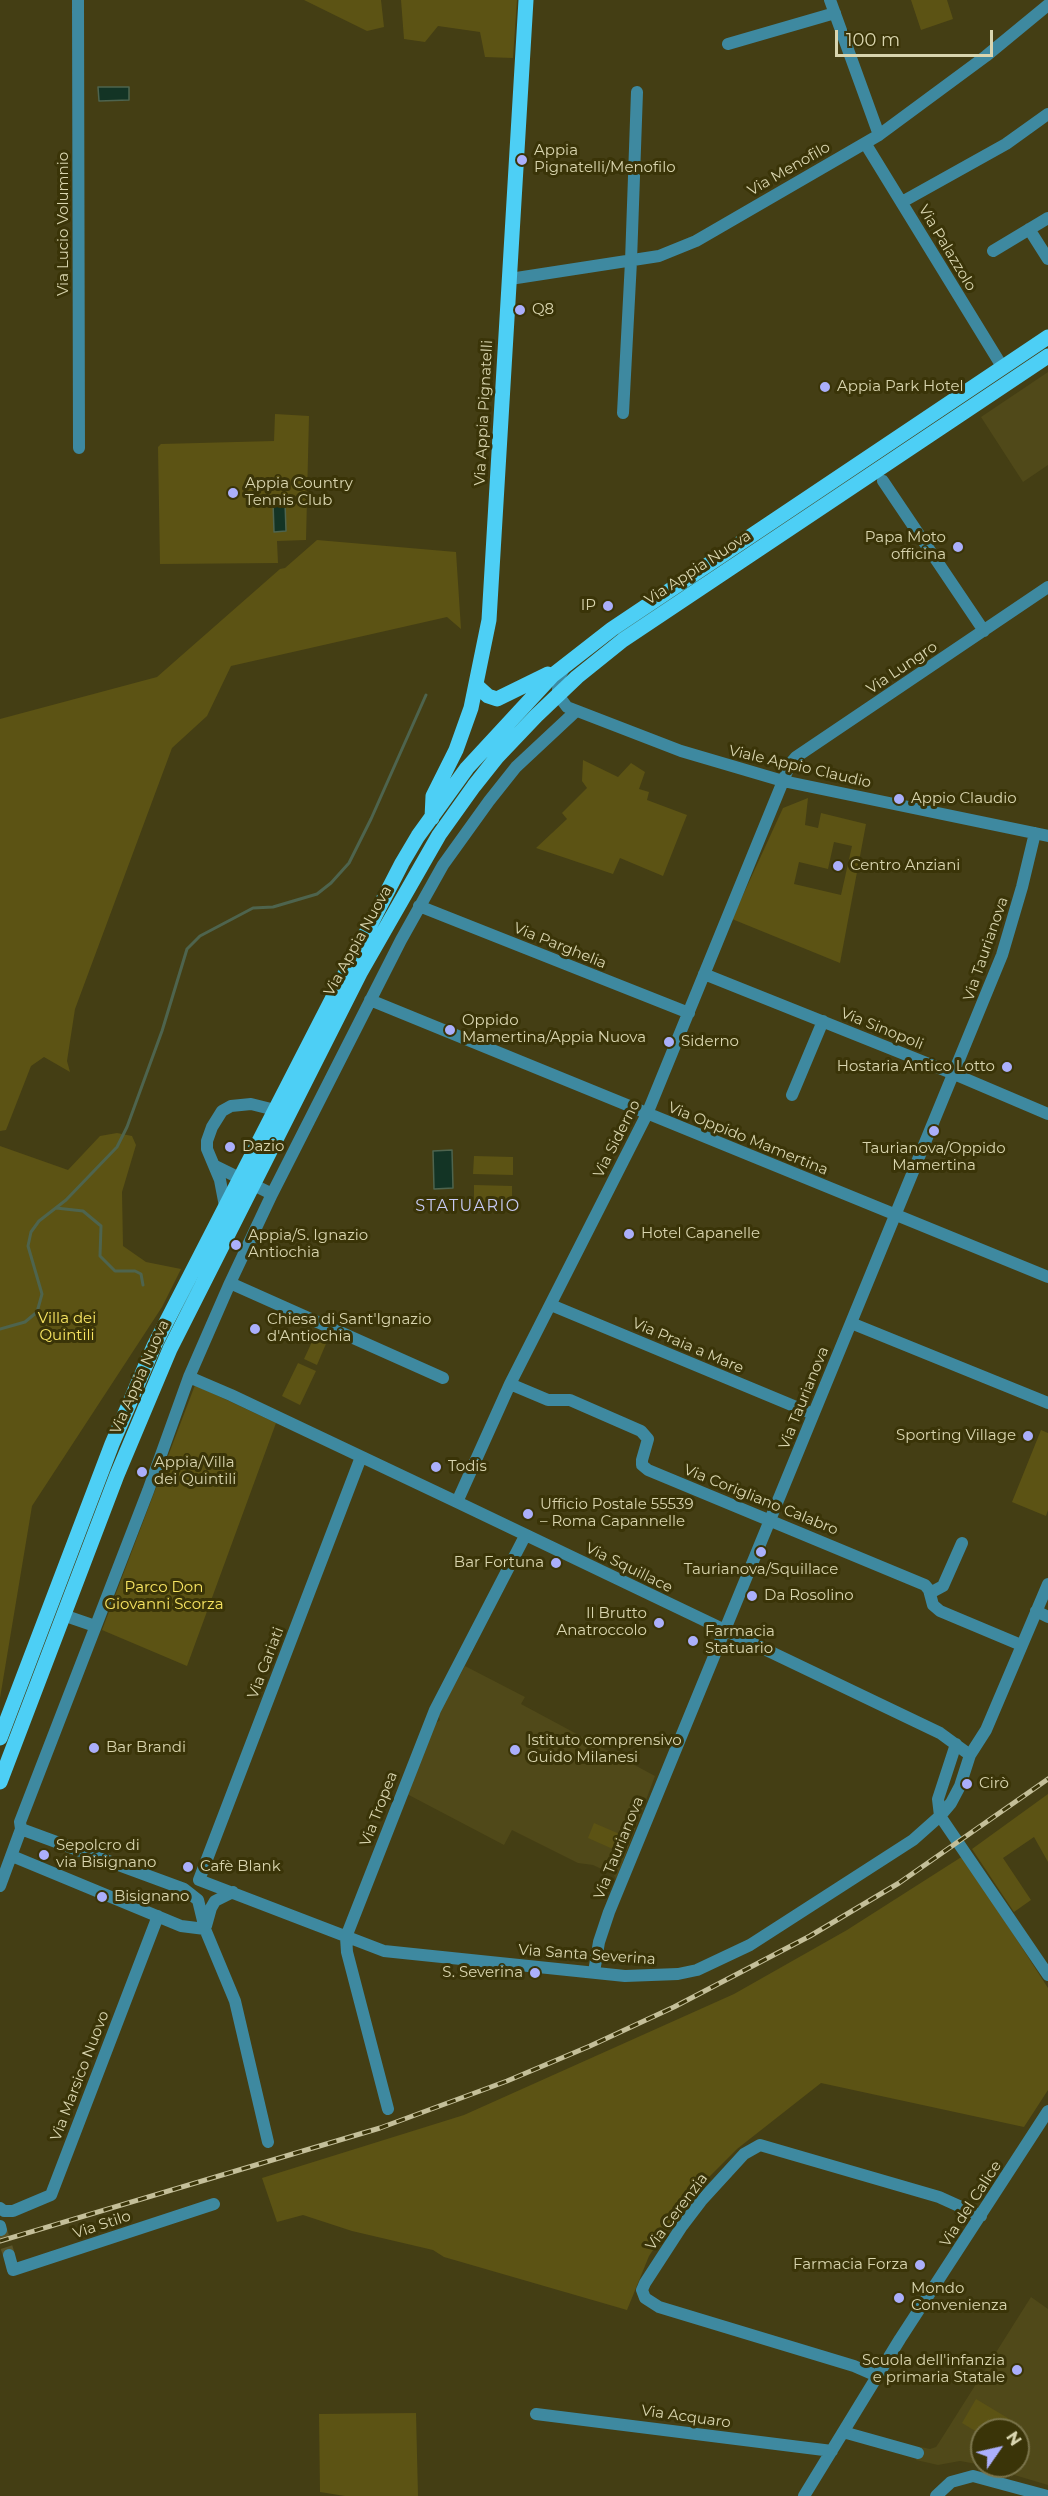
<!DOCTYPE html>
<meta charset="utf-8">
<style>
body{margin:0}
#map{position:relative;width:1048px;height:2496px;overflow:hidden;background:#443e14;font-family:Montserrat,sans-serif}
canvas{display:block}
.north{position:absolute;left:970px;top:2418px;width:60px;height:60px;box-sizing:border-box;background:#3a3408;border:2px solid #7a744b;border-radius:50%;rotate:56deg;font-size:16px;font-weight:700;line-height:24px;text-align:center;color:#d9d5af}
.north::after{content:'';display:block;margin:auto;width:21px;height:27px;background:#abaffb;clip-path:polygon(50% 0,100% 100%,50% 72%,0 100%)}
.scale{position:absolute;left:835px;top:30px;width:158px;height:27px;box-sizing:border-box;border:3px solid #d9d5af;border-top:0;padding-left:8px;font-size:18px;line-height:21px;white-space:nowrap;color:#d9d5af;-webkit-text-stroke:4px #3a3408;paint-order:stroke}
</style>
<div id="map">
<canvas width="1048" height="2496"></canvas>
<div class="north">N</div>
<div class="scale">100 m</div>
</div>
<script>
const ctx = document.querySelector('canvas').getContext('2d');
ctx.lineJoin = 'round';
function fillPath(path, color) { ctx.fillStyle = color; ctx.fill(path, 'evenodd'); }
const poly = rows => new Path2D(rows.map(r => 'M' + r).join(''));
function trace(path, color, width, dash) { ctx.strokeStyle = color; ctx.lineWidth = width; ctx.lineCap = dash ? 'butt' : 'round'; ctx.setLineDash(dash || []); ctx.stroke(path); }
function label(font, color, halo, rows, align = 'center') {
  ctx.font = font + ' Montserrat,sans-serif'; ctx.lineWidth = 6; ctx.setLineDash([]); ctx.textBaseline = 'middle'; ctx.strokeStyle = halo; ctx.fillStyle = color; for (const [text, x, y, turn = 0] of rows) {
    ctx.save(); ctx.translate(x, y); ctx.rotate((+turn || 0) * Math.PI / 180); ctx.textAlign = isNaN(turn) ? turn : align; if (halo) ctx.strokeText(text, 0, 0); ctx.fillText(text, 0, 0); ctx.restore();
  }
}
const built = poly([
 [1048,372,1048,465,1023,482,981,417],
 [465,1666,525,1697,521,1704,655,1776,616,1880,614,1875,593,1865,578,1863,512,1830,504,1845,405,1793,433,1725,440,1720,438,1714],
 [1031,2297,1048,2309,1048,2485,984,2466,1018,2466,1018,2430,982,2430,982,2465,960,2461,938,2465,916,2460,921,2447,930,2449,936,2447,940,2441]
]);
const green = poly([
 [304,0,381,0,384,27,367,31],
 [401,0,517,0,513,58,485,57,480,32,438,26,425,42,404,39],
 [911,0,947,0,953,19,921,30],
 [275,414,309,416,306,540,277,541,278,563,160,564,158,447,161,444,274,441],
 [317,540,456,552,461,629,447,617,231,666,207,716,172,748,75,1009,67,1061,70,1072,44,1057,31,1066,6,1130,0,1131,0,719,157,677,280,569,285,568],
 [583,760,618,777,631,763,645,772,639,789,649,792,647,800,687,815,663,876,620,858,613,874,536,848,567,819,562,813,587,788,582,781],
 [808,798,805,825,818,828,821,813,866,824,840,963,732,919,783,808],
 [834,842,852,846,841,895,794,884,799,862,828,869],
 [117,1133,132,1136,136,1145,122,1192,123,1246,146,1262,181,1269,162,1307,32,1506,0,1698,0,1146,68,1170,100,1136],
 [474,1156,513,1157,513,1175,473,1174],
 [474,1185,512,1186,512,1203,474,1202],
 [316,1333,328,1339,317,1365,304,1359],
 [298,1363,316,1371,300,1405,282,1396],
 [195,1385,276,1423,187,1666,102,1630],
 [1041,1430,1048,1433,1048,1510,1046,1516,1012,1502],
 [1048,1794,1048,1862,1034,1837,1003,1858,1031,1900,1014,1912,972,1849],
 [594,1823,622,1835,615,1850,588,1838],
 [963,1856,1048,1988,1048,2090,1024,2127,821,2083,737,2149,689,2197,649,2256,627,2310,444,2257,433,2250,352,2231,303,2215,277,2222,262,2178,464,2115,734,1994,847,1930],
 [976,2399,1016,2423,1011,2430,982,2430,982,2435,962,2423],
 [416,2413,418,2496,345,2496,320,2492,319,2414]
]);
const water = poly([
 [98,87,129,87,129,100,99,101,98,87],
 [273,502,285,502,286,531,274,532,273,502],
 [452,1150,453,1188,434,1189,433,1151,452,1150]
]);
const stream = poly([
 [56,1208,83,1211,101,1226,100,1256,115,1271,135,1271,141,1274,143,1285],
 [0,1329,25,1322,37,1312,42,1294,28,1246,31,1232,39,1221,66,1200,117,1147,127,1127,162,1031,187,949,200,936,253,908,273,907,317,894,331,883,349,863,371,819,426,695]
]);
const minorTunnel = poly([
 [1,2230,9,2255]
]);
const minor = poly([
 [78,0,79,448],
 [830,0,879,135],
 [728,44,835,13],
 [865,143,1003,368],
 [902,202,1006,144,1048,114],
 [1029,229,1048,259],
 [993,251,1048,218],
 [510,279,659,256,696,241,879,135,986,56,1048,5],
 [623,413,631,261,637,92],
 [883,481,984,631],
 [565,666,559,678,558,690,561,699,567,707,681,751,783,781,1048,836],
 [419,906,689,1013],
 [704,974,954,1074,1048,1114],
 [370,1000,1048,1277],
 [792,1095,823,1021],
 [215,1166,272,1194],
 [225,1206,220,1180,207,1149,207,1141,212,1127,222,1111,231,1106,251,1104,275,1110],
 [230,1283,443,1378],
 [551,1305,813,1414],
 [851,1323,1048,1403],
 [189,1377,231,1395,457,1502,940,1733,970,1755,960,1786,951,1803,940,1816,913,1840,750,1945,697,1970,678,1974,625,1976,384,1951,199,1880],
 [510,1384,548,1400,570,1400,641,1431,648,1439,642,1460,642,1465,648,1470,925,1585,929,1590,933,1605,940,1611,1021,1645],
 [457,1502,510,1384,647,1114,790,764,796,757,1048,587],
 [930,1593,943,1586,962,1543],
 [1036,1611,1048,1617],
 [63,1615,95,1626],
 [956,1744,938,1799,940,1816,1048,1975],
 [970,1755,986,1730,1048,1584],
 [21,1829,184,1889,198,1900,205,1929,235,2001,268,2142],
 [12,1856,181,1926,205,1929],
 [199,1880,361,1457],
 [0,1886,21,1829,20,1822,148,1491,189,1377,230,1283,272,1194,401,940,443,865,489,801,516,767,576,711],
 [206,1926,211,1908,215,1901,233,1892],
 [594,1972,599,1942,609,1912,1002,955,1022,887,1035,833],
 [388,2109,347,1952,346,1937,435,1710,525,1536],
 [0,2208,4,2211,13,2211,51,2195,158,1916],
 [0,2226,1,2230],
 [9,2255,13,2270,214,2204],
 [877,2376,854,2366,659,2307,645,2298,642,2290,645,2283,682,2226,701,2201,744,2154,760,2145,939,2197,981,2216],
 [536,2414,832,2451],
 [843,2432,918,2453],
 [804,2496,900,2339,1048,2111],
 [936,2496,951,2482,973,2476,1047,2496]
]);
const major = poly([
 [477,686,488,696,497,699,548,674],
 [432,818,433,796,456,750,471,708,489,620,526,0],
 [0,1738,112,1444,154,1346,402,863,418,836,467,768,553,675,612,629,1048,337],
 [0,1782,117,1475,170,1349,360,973,439,835,474,786,497,757,536,716,577,677,623,640,1048,356]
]);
const rail = poly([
 [0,2241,380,2128,507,2081,590,2046,674,2007,810,1936,899,1883,1048,1779]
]);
const markers = [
 [522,160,6,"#abaffb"],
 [520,310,6,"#abaffb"],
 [825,387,6,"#abaffb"],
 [233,493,6,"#abaffb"],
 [958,547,6,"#abaffb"],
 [608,606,6,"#abaffb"],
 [899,799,6,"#abaffb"],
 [838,866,6,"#abaffb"],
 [450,1030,6,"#abaffb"],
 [669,1042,6,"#abaffb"],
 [1007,1067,6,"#abaffb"],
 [934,1131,6,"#abaffb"],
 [230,1147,6,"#abaffb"],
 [629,1234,6,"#abaffb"],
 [236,1245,6,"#abaffb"],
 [255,1329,6,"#abaffb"],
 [1028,1436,6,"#abaffb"],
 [436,1467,6,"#abaffb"],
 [142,1472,6,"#abaffb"],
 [528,1514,6,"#abaffb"],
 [761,1552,6,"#abaffb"],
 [556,1563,6,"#abaffb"],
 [752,1596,6,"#abaffb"],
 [659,1623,6,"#abaffb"],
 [693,1641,6,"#abaffb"],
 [94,1748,6,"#abaffb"],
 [515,1750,6,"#abaffb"],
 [967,1784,6,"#abaffb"],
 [44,1855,6,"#abaffb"],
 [188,1867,6,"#abaffb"],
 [102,1897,6,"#abaffb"],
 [535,1973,6,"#abaffb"],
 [920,2265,6,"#abaffb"],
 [899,2298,6,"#abaffb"],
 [1017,2370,6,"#abaffb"]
];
const poiNames = [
 ["Appia",534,151],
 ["Pignatelli/Menofilo",534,168],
 ["Q8",532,310],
 ["Appia Park Hotel",837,387],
 ["Appia Country",245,484],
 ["Tennis Club",245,501],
 ["Papa Moto",946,538,"right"],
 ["officina",946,555,"right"],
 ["IP",596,606,"right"],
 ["Appio Claudio",911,799],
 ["Centro Anziani",850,866],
 ["Oppido",462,1021],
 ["Mamertina/Appia Nuova",462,1038],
 ["Siderno",681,1042],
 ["Hostaria Antico Lotto",995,1067,"right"],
 ["Dazio",242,1147],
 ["Taurianova/Oppido",934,1149,"center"],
 ["Mamertina",934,1166,"center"],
 ["Hotel Capanelle",641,1234],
 ["Appia/S. Ignazio",248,1236],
 ["Antiochia",248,1253],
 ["Chiesa di Sant'Ignazio",267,1320],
 ["d'Antiochia",267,1337],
 ["Sporting Village",1016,1436,"right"],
 ["Appia/Villa",154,1463],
 ["dei Quintili",154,1480],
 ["Todis",448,1467],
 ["Ufficio Postale 55539",540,1505],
 ["– Roma Capannelle",540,1522],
 ["Bar Fortuna",544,1563,"right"],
 ["Taurianova/Squillace",761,1570,"center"],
 ["Da Rosolino",764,1596],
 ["Il Brutto",647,1614,"right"],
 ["Anatroccolo",647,1631,"right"],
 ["Farmacia",705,1632],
 ["Statuario",705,1649],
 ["Istituto comprensivo",527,1741],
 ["Guido Milanesi",527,1758],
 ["Bar Brandi",106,1748],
 ["Cirò",979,1784],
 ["Sepolcro di",56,1846],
 ["via Bisignano",56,1863],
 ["Cafè Blank",200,1867],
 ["Bisignano",114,1897],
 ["S. Severina",523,1973,"right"],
 ["Farmacia Forza",908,2265,"right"],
 ["Mondo",911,2289],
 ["Convenienza",911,2306],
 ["Scuola dell'infanzia",1005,2361,"right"],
 ["e primaria Statale",1005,2378,"right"]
];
const streetNames = [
 ["Via Menofilo",789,169,-30],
 ["Via Lucio Volumnio",64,224,-90],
 ["Via Palazzolo",947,248,59],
 ["Via Appia Pignatelli",484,413,-87],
 ["Via Appia Nuova",698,568,-33],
 ["Via Lungro",902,668,-34],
 ["Viale Appio Claudio",800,767,13],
 ["Via Appia Nuova",358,941,-61],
 ["Via Parghelia",560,946,22],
 ["Via Taurianova",986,949,-71],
 ["Via Sinopoli",882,1029,22],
 ["Via Siderno",617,1139,-63],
 ["Via Oppido Mamertina",748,1139,22],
 ["Via Praia a Mare",688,1346,23],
 ["Via Appia Nuova",140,1377,-66],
 ["Via Taurianova",804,1398,-68],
 ["Via Corigliano Calabro",761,1500,22],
 ["Via Squillace",629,1568,26],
 ["Via Cariati",266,1663,-69],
 ["Via Tropea",379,1809,-69],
 ["Via Taurianova",619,1848,-68],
 ["Via Santa Severina",587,1955,4],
 ["Via Marsico Nuovo",80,2076,-69],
 ["Via del Calice",971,2204,-57],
 ["Via Cerenzia",677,2212,-53],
 ["Via Stilo",102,2225,-18],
 ["Via Acquaro",686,2417,8]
];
const parkNames = [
 ["Villa dei",67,1319],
 ["Quintili",67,1336],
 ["Parco Don",164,1588],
 ["Giovanni Scorza",164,1605]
];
const neighbourhoodNames = [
 ["STATUARIO",468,1206]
];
fillPath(built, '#504919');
fillPath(green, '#5c5314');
fillPath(water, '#133425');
trace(water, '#4e644e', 1.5);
trace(stream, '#4e644e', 3);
trace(minorTunnel, '#5a552b', 12, [12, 6]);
trace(minor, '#3e89a0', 12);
trace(major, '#4dcff5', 15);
trace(rail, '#c4bf99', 5);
trace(rail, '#3a3408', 3, [9]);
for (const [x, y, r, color] of markers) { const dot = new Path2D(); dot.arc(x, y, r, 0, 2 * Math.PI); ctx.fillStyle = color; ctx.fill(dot); trace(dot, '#3a3408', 2); }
label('15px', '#d9d5af', '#3a3408', poiNames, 'left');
label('15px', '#d9d5af', '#3a3408', streetNames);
label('15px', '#f8e562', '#3a3408', parkNames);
ctx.letterSpacing = '1.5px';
label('16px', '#c8cbf6', '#3a3408', neighbourhoodNames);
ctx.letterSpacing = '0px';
</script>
